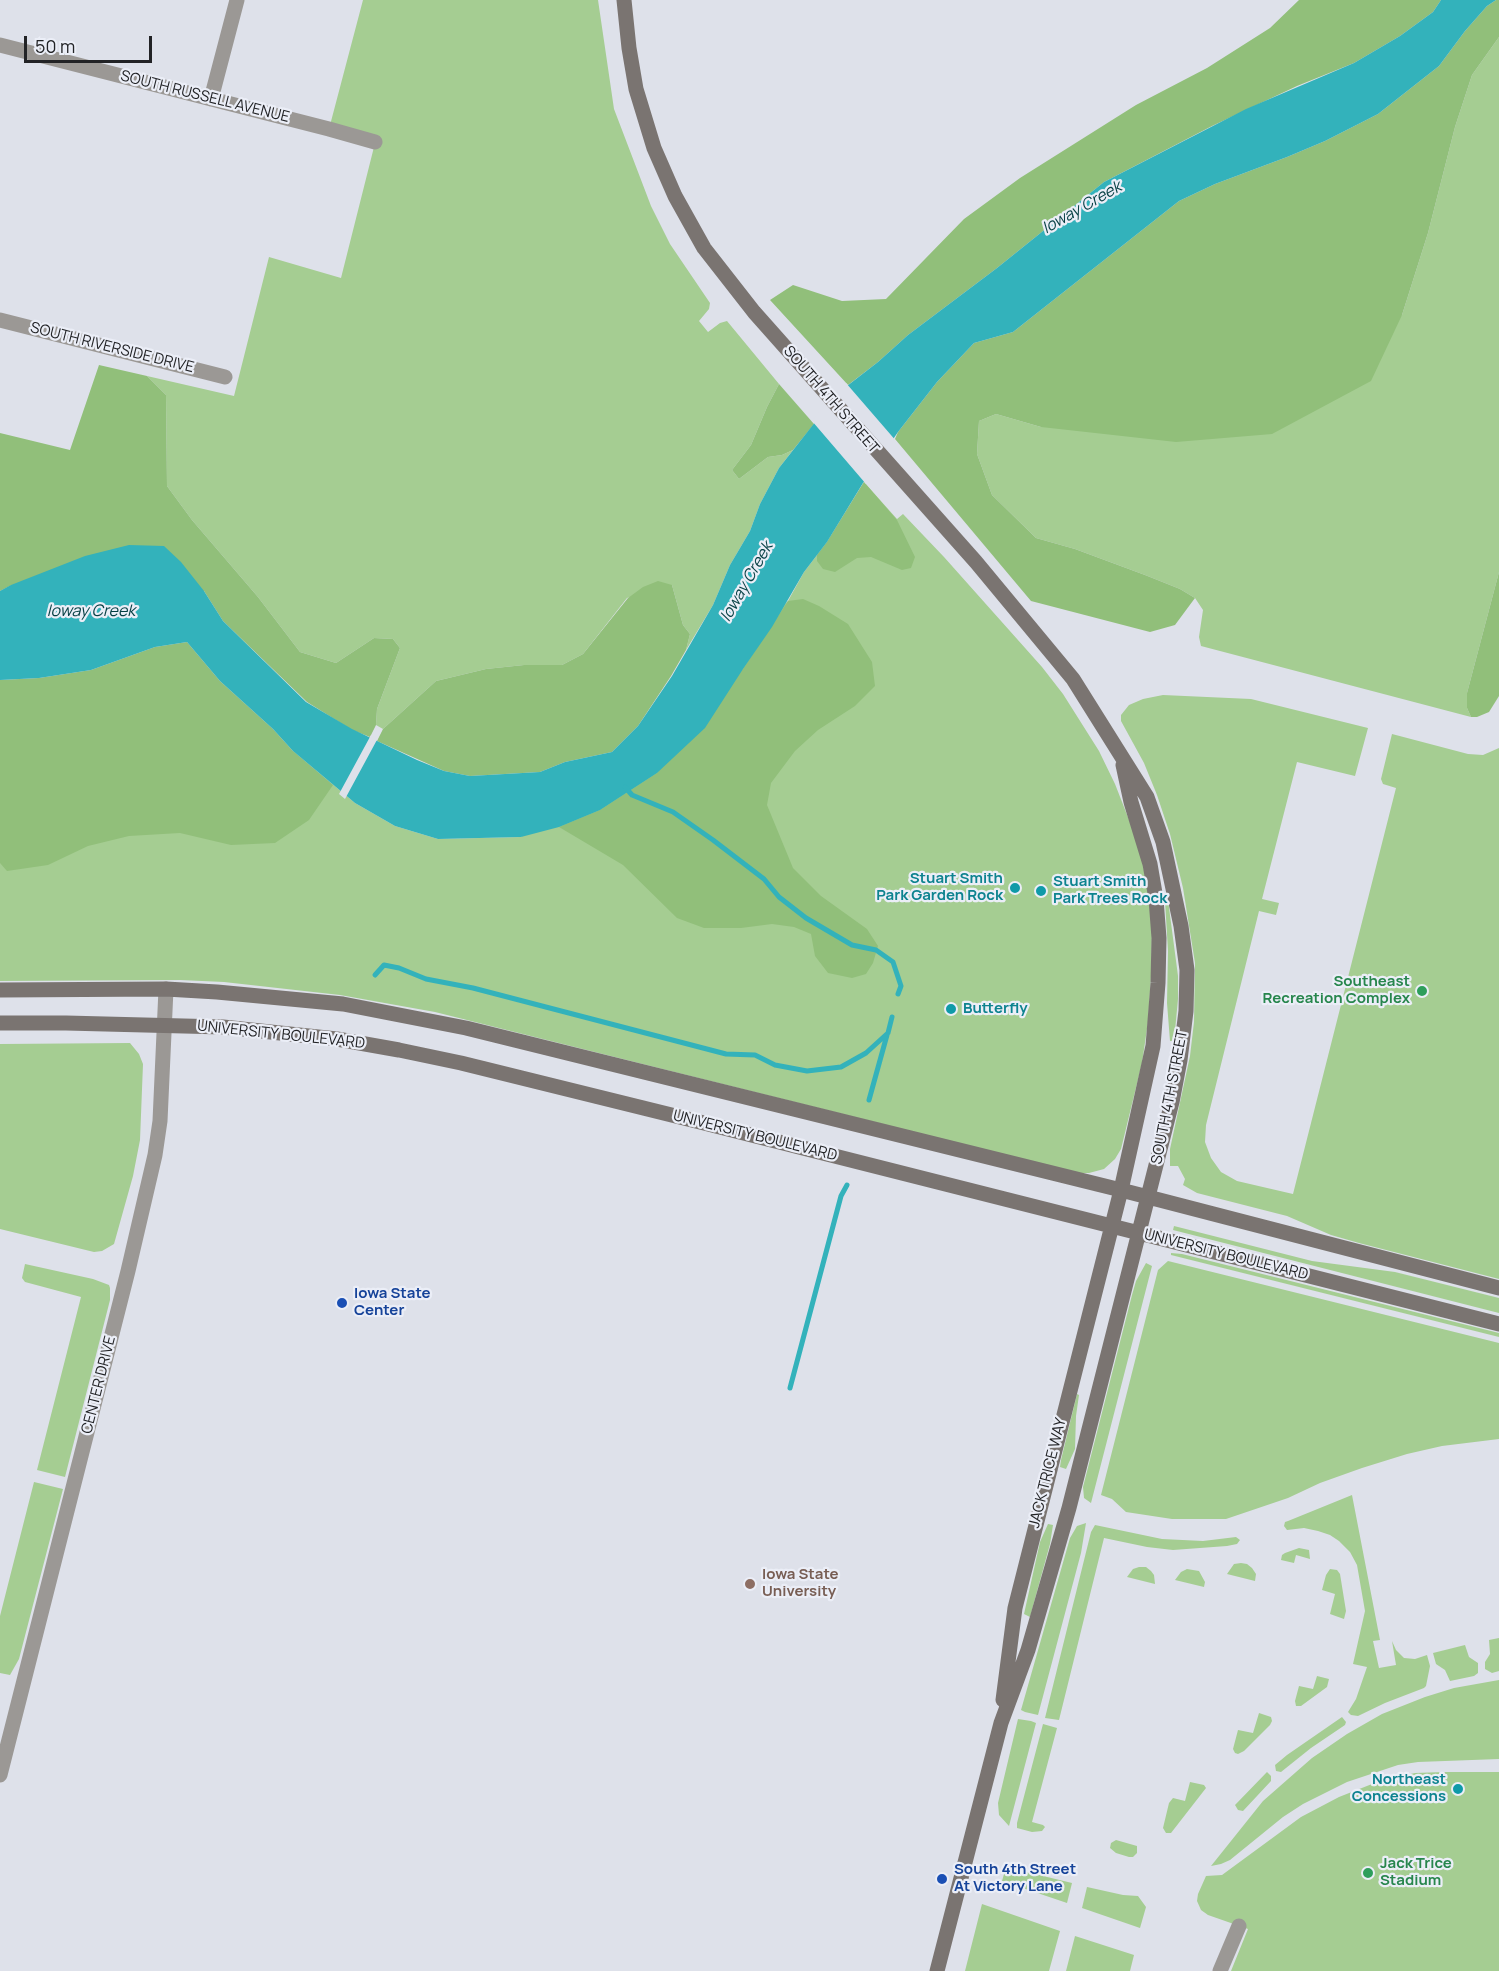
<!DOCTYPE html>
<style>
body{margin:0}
#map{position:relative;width:1499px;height:1971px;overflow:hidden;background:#dee1ea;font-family:Manrope,sans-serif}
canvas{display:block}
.scale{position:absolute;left:24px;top:36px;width:128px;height:27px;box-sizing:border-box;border:3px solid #222326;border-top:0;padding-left:8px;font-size:18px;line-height:21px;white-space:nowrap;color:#222326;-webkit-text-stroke:4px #ebeef7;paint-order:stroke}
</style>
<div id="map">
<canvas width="1499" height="1971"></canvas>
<div class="scale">50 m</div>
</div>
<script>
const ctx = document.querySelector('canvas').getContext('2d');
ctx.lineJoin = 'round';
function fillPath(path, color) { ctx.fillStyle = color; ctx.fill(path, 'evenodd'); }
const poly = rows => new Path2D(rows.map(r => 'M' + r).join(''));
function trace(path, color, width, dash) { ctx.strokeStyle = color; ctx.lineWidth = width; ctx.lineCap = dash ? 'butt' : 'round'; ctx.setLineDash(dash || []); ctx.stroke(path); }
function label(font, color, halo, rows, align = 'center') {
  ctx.font = font + ' Manrope,sans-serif'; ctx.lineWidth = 4.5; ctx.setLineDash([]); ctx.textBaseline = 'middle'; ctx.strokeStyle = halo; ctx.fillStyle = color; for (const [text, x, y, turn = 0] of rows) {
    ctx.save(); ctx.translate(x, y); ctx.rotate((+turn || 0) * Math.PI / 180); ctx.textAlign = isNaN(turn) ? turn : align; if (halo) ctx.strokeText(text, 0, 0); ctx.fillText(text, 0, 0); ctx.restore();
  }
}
const green = poly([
 [363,0,598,0,614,109,651,206,670,244,710,303,709,309,699,321,708,332,720,323,727,321,779,384,767,407,751,445,732,470,739,479,768,457,782,455,793,450,779,468,760,504,750,531,730,565,713,605,686,650,690,634,683,625,672,585,627,598,583,654,562,665,524,665,486,669,436,681,383,729,376,725,377,709,400,648,393,639,374,638,336,663,300,652,258,597,192,520,167,486,166,395,147,376,234,396,269,257,341,278,375,143,329,129],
 [1499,37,1499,572,1467,693,1467,708,1471,717,1201,646,1199,637,1203,610,1195,598,1180,589,1145,575,1075,549,1036,538,992,495,977,454,979,421,996,414,1041,427,1402,315,1428,233,1455,127,1472,75],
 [864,482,897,519,903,514,944,557,1042,667,1063,694,1099,751,1115,784,1131,825,1141,854,1149,898,1152,930,1151,976,1148,1022,1142,1063,1121,1149,1115,1159,1104,1169,1089,1173,1078,1173,435,1012,340,995,224,982,180,980,0,981,0,680,293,751,355,803,395,826,438,839,521,837,788,601,804,572,827,542],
 [1163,695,1251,699,1368,728,1355,776,1297,762,1262,899,1279,903,1276,915,1259,911,1206,1125,1205,1142,1211,1158,1221,1172,1237,1181,1293,1194,1396,788,1383,784,1381,779,1392,734,1468,754,1483,755,1499,748,1499,1279,1359,1243,1331,1235,1287,1216,1197,1193,1183,1185,1185,1179,1178,1166,1170,1166,1170,1149,1190,1056,1194,1022,1195,963,1183,888,1170,834,1157,795,1144,763,1121,721,1121,715,1129,705,1143,699],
 [1168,900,1178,976,1178,999,1174,1041,1170,1041,1167,1003,1168,951,1165,901],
 [130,1043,139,1054,143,1064,140,1140,133,1176,114,1244,102,1251,94,1252,0,1229,0,1044],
 [1174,1226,1312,1261,1395,1272,1499,1298,1499,1313,1173,1230],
 [1171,1253,1182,1254,1499,1333,1499,1337,1171,1255],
 [1168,1261,1499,1343,1499,1439,1442,1446,1407,1454,1362,1468,1320,1483,1288,1498,1226,1519,1172,1519,1126,1512,1112,1499,1101,1495,1158,1270],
 [1146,1263,1152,1266,1091,1503,1084,1498,1083,1487,1132,1295,1136,1281],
 [25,1264,93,1279,109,1285,110,1288,110,1300,65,1477,37,1470,81,1297,25,1282,22,1278],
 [1077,1394,1079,1395,1076,1416,1075,1449,1066,1469,1060,1467,1061,1460],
 [34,1482,63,1489,19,1659,10,1675,0,1673,0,1616],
 [1352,1495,1380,1640,1373,1641,1379,1668,1396,1665,1392,1641,1396,1650,1404,1658,1415,1659,1427,1655,1430,1666,1426,1686,1424,1688,1385,1703,1358,1716,1351,1715,1348,1712,1356,1699,1367,1667,1353,1664,1365,1611,1357,1565,1350,1552,1339,1541,1330,1535,1318,1531,1304,1528,1287,1530,1284,1526,1285,1522,1288,1521],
 [1086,1523,1081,1553,1038,1715,1025,1712,1021,1710,1070,1538,1077,1526],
 [1048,1524,1053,1525,1050,1544,1030,1617,1024,1614,1040,1542],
 [1095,1525,1162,1539,1203,1541,1236,1537,1240,1540,1237,1544,1227,1546,1173,1550,1147,1547,1104,1538,1059,1720,1045,1718,1091,1532],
 [1299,1548,1309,1550,1310,1559,1296,1555,1294,1563,1281,1560,1282,1555,1285,1553],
 [1241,1563,1247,1564,1252,1568,1256,1574,1255,1581,1227,1574,1234,1564],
 [1139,1567,1146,1567,1151,1571,1154,1575,1155,1584,1127,1577,1133,1569],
 [1187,1569,1199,1571,1205,1582,1204,1587,1175,1580,1181,1572],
 [1330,1569,1337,1570,1340,1574,1346,1611,1344,1619,1330,1614,1335,1594,1322,1590,1326,1575],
 [1499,1638,1499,1671,1492,1673,1485,1669,1485,1662,1490,1654,1489,1640],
 [1465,1645,1469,1657,1478,1663,1478,1673,1474,1676,1450,1681,1445,1670,1436,1664,1433,1653],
 [1317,1676,1329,1679,1327,1687,1301,1706,1296,1706,1295,1701,1299,1686,1313,1689],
 [1499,1680,1499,1759,1418,1762,1398,1765,1347,1782,1303,1804,1283,1817,1230,1860,1221,1864,1211,1866,1263,1801,1312,1758,1347,1734,1382,1714,1425,1697,1454,1688],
 [1259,1713,1271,1717,1272,1721,1270,1725,1244,1751,1238,1754,1235,1753,1233,1749,1238,1730,1253,1733],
 [1342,1717,1346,1722,1345,1725,1311,1748,1281,1772,1276,1771,1275,1765,1287,1755],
 [1018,1719,1031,1721,1036,1723,1009,1826,999,1815,998,1803],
 [1043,1724,1057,1728,1032,1822,1043,1825,1045,1827,1042,1831,1032,1832,1017,1828,1017,1823],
 [1267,1772,1271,1776,1271,1781,1243,1811,1238,1810,1235,1805],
 [1444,1772,1499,1772,1499,1971,1231,1971,1248,1929,1208,1915,1201,1910,1197,1901,1198,1894,1206,1876,1222,1875,1301,1817,1339,1797,1372,1784,1393,1778,1415,1773],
 [1190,1782,1204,1785,1206,1788,1171,1833,1166,1833,1163,1828,1169,1803,1173,1798,1185,1801],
 [1116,1840,1137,1846,1137,1853,1133,1857,1129,1857,1116,1853,1110,1848,1111,1843],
 [1006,1867,1072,1883,1067,1903,1002,1881],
 [1087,1887,1123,1895,1138,1896,1146,1907,1140,1928,1082,1908],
 [982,1904,1060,1931,1049,1971,965,1971],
 [1075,1936,1134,1955,1130,1971,1066,1971]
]);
const forest = poly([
 [1299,0,1441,0,1433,12,1400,36,1354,63,1297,86,1212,126,1104,182,997,268,908,335,878,362,848,385,770,300,793,285,842,301,886,299,964,219,1020,178,1136,105,1207,68,1270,28],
 [1496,0,1499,0,1499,37,1472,75,1455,127,1428,233,1402,315,1371,381,1272,434,1176,442,1041,427,996,414,979,421,977,454,992,495,1036,538,1075,549,1145,575,1180,589,1195,598,1175,625,1150,632,1031,601,895,439,898,432,937,382,974,343,1013,332,1179,201,1215,184,1287,157,1325,141,1378,114,1439,66,1465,31,1487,6],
 [99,365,147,376,166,395,167,486,192,520,258,597,300,652,336,663,374,638,393,639,400,648,377,709,376,725,370,737,352,730,307,702,223,621,204,591,12,585,0,591,0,433,70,450],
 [779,384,814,424,793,450,782,455,768,457,739,479,732,470,751,445,767,407],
 [864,482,897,520,915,557,911,568,902,570,871,557,857,558,835,572,823,569,817,561,817,555,827,542],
 [1499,572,1499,696,1489,712,1477,717,1471,717,1467,708,1467,693],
 [658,581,672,585,683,625,690,634,686,650,671,676,638,726,612,752,565,762,540,772,470,776,444,771,377,741,383,729,436,681,486,669,524,665,562,665,583,654,628,598,643,587],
 [803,599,819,606,848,624,872,662,875,686,855,706,818,730,795,751,771,783,767,805,793,868,821,896,867,929,878,946,873,963,866,974,852,978,828,973,815,956,811,934,794,927,772,924,741,928,704,928,677,918,623,865,559,827,600,810,657,773,743,669,788,601],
 [187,642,220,681,273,729,293,751,333,785,309,820,275,843,231,845,180,833,129,836,88,846,48,865,7,871,0,863,0,680,39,678,91,670,155,647]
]);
const water = poly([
 [1441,0,1496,0,1487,6,1465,31,1439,66,1378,114,1325,141,1287,157,1215,184,1179,201,1013,332,974,343,937,382,898,432,863,483,827,542,804,572,772,627,743,669,705,728,657,773,600,810,559,827,521,837,438,839,395,826,355,803,293,751,273,729,220,681,187,642,155,647,91,670,39,678,0,680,0,591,11,585,85,556,129,545,164,546,181,562,204,591,223,621,306,702,352,729,417,760,444,771,470,776,540,772,565,762,612,752,638,726,672,676,713,605,730,565,750,531,760,504,779,468,838,393,878,362,908,335,997,268,1104,182,1246,109,1354,63,1400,36,1433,12]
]);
const pier = poly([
 [846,383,897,442,866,484,812,421,836,390],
 [371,735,378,738,345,799,339,794]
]);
const stream = poly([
 [625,787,632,795,673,812,713,840,764,879,779,897,806,918,852,945,876,950,893,962,901,986,898,994],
 [375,975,384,965,399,968,426,979,473,988,726,1054,755,1055,775,1065,807,1071,841,1067,866,1053,888,1033,892,1017],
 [869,1100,887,1035],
 [790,1388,841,1196,847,1185]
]);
const street = poly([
 [0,45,329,129,375,142],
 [211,99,237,0],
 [0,320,225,377],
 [0,1775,128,1271,155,1155,160,1121,166,989],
 [1220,1971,1239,1926]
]);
const secondary = poly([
 [624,0,629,48,636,89,654,148,675,196,704,248,754,312,976,562,1073,679,1147,797,1163,842,1181,926,1187,970,1186,1011,1180,1060,1172,1102,1069,1508,1028,1650,1001,1723,937,1971],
 [0,990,166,989,217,992,343,1004,466,1028,1121,1190,1499,1288],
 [0,1023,66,1023,223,1027,337,1039,399,1050,461,1063,704,1123,1499,1324],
 [1003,1700,1015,1608,1121,1190,1153,1046,1158,983,1159,938,1156,899,1150,864,1131,802,1123,765]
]);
const markers = [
 [1015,888,6,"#0f9aa8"],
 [1041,891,6,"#0f9aa8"],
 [1422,991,6,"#2e9e5b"],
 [951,1009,6,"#0f9aa8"],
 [342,1303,6,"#1a4fb4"],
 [750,1584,6,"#8d6e63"],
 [1458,1789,6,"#0f9aa8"],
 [1368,1873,6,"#2e9e5b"],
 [942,1879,6,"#1a4fb4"]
];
const streetNames = [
 ["SOUTH RUSSELL AVENUE",205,97,14],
 ["SOUTH RIVERSIDE DRIVE",112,348,14],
 ["SOUTH 4TH STREET",831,400,49],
 ["UNIVERSITY BOULEVARD",281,1035,6],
 ["SOUTH 4TH STREET",1170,1097,-79],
 ["UNIVERSITY BOULEVARD",755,1136,14],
 ["UNIVERSITY BOULEVARD",1226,1255,14],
 ["CENTER DRIVE",99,1385,-76],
 ["JACK TRICE WAY",1048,1473,-76]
];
const cultureNames = [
 ["Stuart Smith",1003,879],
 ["Park Garden Rock",1003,896],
 ["Stuart Smith",1053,882,"left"],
 ["Park Trees Rock",1053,899,"left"],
 ["Butterfly",963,1009,"left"],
 ["Northeast",1446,1780],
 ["Concessions",1446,1797]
];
const leisureNames = [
 ["Southeast",1410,982],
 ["Recreation Complex",1410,999],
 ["Jack Trice",1380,1864,"left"],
 ["Stadium",1380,1881,"left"]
];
const transitNames = [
 ["Iowa State",354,1294],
 ["Center",354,1311],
 ["South 4th Street",954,1870],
 ["At Victory Lane",954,1887]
];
const educationNames = [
 ["Iowa State",762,1575],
 ["University",762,1592]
];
const waterNames = [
 ["Ioway Creek",1082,208,-30],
 ["Ioway Creek",747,582,-60],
 ["Ioway Creek",91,612]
];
fillPath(green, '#a5cd92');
fillPath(forest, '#91bf7a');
fillPath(water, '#33b2bb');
fillPath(pier, '#dee1ea');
trace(stream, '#33b2bb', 5);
trace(street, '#9b9895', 15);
trace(secondary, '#7a7471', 15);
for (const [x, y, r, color] of markers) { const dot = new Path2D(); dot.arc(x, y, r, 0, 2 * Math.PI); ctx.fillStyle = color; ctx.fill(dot); trace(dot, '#ebeef7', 2); }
label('15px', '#222326', '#ebeef7', streetNames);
label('bold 15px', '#0d838f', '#ebeef7', cultureNames, 'right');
label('bold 15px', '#27864d', '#ebeef7', leisureNames, 'right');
label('bold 15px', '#164399', '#ebeef7', transitNames, 'left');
label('bold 15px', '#785e54', '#ebeef7', educationNames, 'left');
label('italic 16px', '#053f43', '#ebeef7', waterNames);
</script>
